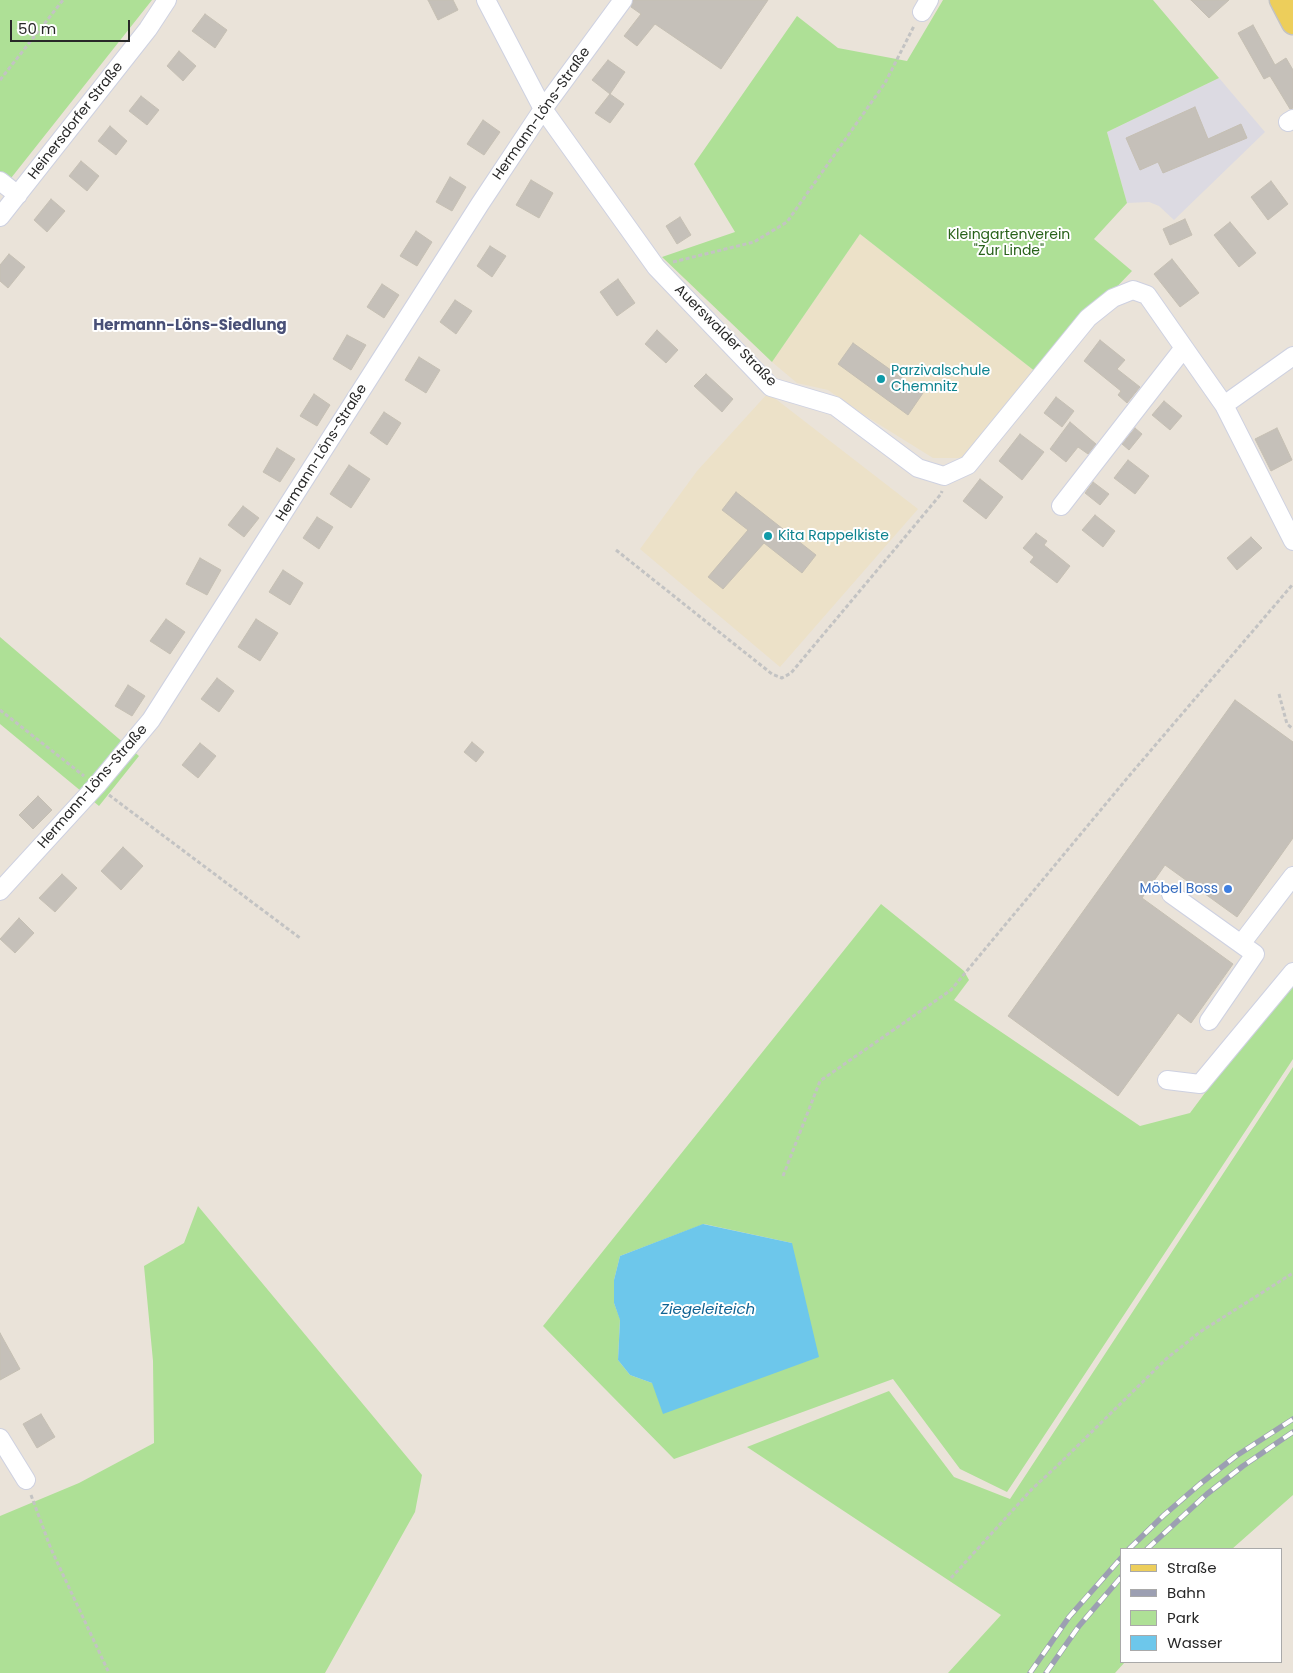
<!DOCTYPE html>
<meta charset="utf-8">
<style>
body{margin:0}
#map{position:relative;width:1293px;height:1673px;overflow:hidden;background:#eae3d9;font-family:Poppins,sans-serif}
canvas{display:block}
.legend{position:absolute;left:1120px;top:1548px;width:162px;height:115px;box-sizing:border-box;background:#fff;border:1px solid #a9a9a9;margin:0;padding:6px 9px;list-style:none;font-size:15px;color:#282828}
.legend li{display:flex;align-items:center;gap:10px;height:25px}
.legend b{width:25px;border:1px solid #a9a9a9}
.scale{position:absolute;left:10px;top:20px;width:120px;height:22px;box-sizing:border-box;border:2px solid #282828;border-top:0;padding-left:6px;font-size:15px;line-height:18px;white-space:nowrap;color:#282828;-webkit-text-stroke:4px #fff;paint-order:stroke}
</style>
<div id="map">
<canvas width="1293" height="1673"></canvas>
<ul class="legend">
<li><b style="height:6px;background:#edce5b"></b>Straße</li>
<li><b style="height:6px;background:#9c9fb2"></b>Bahn</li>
<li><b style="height:14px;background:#aee096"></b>Park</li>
<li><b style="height:14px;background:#6dc7eb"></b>Wasser</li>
</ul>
<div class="scale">50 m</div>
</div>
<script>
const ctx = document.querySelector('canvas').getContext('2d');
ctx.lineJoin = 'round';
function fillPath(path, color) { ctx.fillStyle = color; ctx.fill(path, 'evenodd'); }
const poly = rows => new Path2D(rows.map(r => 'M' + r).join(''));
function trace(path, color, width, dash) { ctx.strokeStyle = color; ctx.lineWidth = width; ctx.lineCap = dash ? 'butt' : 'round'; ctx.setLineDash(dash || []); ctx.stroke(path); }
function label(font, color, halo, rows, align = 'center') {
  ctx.font = font + ' Poppins,sans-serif'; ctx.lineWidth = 4; ctx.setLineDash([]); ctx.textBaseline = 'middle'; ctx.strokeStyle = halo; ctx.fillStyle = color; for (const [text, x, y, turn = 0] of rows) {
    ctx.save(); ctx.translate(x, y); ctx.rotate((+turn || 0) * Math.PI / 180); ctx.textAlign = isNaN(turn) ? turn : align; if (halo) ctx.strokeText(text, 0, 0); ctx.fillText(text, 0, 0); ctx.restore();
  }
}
const industrial = poly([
 [1219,78,1265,132,1174,220,1159,206,1149,202,1127,203,1107,132]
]);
const education = poly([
 [860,234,1041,376,962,458,933,458,864,415,828,390,797,383,772,362],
 [768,393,918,509,780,667,640,549,697,471]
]);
const green = poly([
 [0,0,152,0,0,192],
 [943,0,1153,0,1219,78,1107,132,1127,203,1094,239,1132,271,1087,318,1041,376,860,234,772,362,662,257,735,232,694,164,797,16,838,48,907,61],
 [0,637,139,756,99,806,0,724],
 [881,904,964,971,969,980,954,1000,1140,1126,1190,1113,1293,975,1293,1059,1007,1492,960,1469,893,1379,674,1459,543,1326],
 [704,1224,792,1243,652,1383,630,1375,618,1360,620,1319,614,1303,614,1280,620,1256],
 [1293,1067,1293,1495,1232,1549,1122,1549,1122,1662,1125,1662,1115,1673,948,1673,1001,1615,747,1447,889,1391,954,1477,1010,1499],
 [198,1206,422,1475,415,1512,325,1673,0,1673,0,1516,79,1483,154,1443,153,1361,144,1266,184,1243]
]);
const water = poly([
 [703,1224,792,1243,819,1357,663,1414,652,1383,630,1375,618,1360,620,1320,614,1303,614,1280,620,1256]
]);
const building = poly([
 [428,0,453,0,458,10,438,20,428,0],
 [633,0,768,0,721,69,655,24,637,46,624,36,641,14,631,7,633,0],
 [1191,0,1229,0,1209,18,1191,0],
 [205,14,227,30,215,48,192,31,205,14],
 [1253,25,1275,65,1286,58,1293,70,1293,108,1290,109,1270,76,1264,79,1238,33,1253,25],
 [179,51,196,66,183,81,167,66,179,51],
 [608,60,625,72,610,94,592,80,608,60],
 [610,94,624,104,610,123,595,113,610,94],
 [141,96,159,110,147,125,129,111,141,96],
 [1195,107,1208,139,1241,124,1247,138,1163,173,1158,162,1140,170,1126,138,1195,107],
 [483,120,500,132,484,155,467,144,483,120],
 [110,126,127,141,116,155,98,141,110,126],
 [81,161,99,176,87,191,69,176,81,161],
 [450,177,466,187,452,211,436,202,450,177],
 [531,180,553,193,539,218,516,205,531,180],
 [1271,181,1288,204,1268,220,1251,197,1271,181],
 [51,199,65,211,47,232,34,220,51,199],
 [680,217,691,235,677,244,666,226,680,217],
 [1185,219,1192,235,1170,245,1163,229,1185,219],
 [1230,222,1256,253,1239,267,1214,235,1230,222],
 [416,231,432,242,417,266,400,256,416,231],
 [490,246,506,256,492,277,477,266,490,246],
 [9,254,25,267,8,288,0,281,0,265,9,254],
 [1172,259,1199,293,1180,307,1154,274,1172,259],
 [618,279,635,303,617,316,600,292,618,279],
 [382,284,399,295,384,318,367,307,382,284],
 [455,300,472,311,456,334,440,322,455,300],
 [657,330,678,350,666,363,645,344,657,330],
 [347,335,366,345,351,370,333,359,347,335],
 [1100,340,1125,360,1117,369,1140,387,1127,403,1118,395,1121,391,1084,361,1100,340],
 [853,343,923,393,908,415,838,364,853,343],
 [419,357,440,370,426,393,405,380,419,357],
 [706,374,733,399,722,412,694,386,706,374],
 [314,394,330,405,317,426,300,416,314,394],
 [1056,397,1074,411,1062,427,1044,413,1056,397],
 [1164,401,1182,416,1170,430,1152,415,1164,401],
 [384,412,401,423,387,445,370,433,384,412],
 [1070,422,1096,444,1088,454,1078,447,1066,462,1050,449,1070,422],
 [1135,428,1142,434,1129,450,1122,444,1135,428],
 [1277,428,1292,460,1271,471,1255,439,1277,428],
 [1020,434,1044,452,1022,480,999,461,1020,434],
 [277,448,295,459,280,482,263,472,277,448],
 [1128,460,1149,476,1135,494,1114,478,1128,460],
 [349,465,370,479,351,508,330,494,349,465],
 [980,479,1003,497,986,519,963,501,980,479],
 [1093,482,1109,494,1100,505,1085,493,1093,482],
 [736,492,816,555,802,573,764,543,723,589,708,577,748,530,722,510,736,492],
 [243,506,259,518,244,537,228,525,243,506],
 [1095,515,1115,531,1103,547,1082,530,1095,515],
 [317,517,333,527,319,549,303,538,317,517],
 [1036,533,1047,541,1044,545,1070,566,1057,583,1030,562,1034,557,1023,548,1036,533],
 [1251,537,1262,548,1237,570,1227,558,1251,537],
 [200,558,221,570,207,595,186,584,200,558],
 [283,570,303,583,290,605,269,592,283,570],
 [166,619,185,632,170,654,150,641,166,619],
 [256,619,278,633,260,661,238,647,256,619],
 [217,678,234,691,219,712,201,699,217,678],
 [128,685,145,696,132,716,115,706,128,685],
 [1235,700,1293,742,1293,838,1237,917,1165,865,1142,898,1233,964,1191,1023,1178,1013,1118,1096,1008,1016,1235,700],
 [472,742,484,752,476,762,464,752,472,742],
 [200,743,216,756,198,778,182,765,200,743],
 [38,796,52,810,33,829,19,815,38,796],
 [123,847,143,866,121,890,101,871,123,847],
 [62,874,77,888,55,912,39,898,62,874],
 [19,918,34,933,15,953,0,939,19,918],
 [0,1333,20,1369,0,1380,0,1333],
 [41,1414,55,1437,37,1448,23,1424,41,1414]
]);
const path = poly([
 [0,80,63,0],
 [673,262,754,242,787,222,885,83,914,26],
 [616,550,772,674,782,678,791,673,941,494,942,491],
 [1279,694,1287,724,1293,729],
 [0,710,84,776],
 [109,795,300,938],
 [783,1176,820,1081,951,990,1129,776,1293,584],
 [31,1495,51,1549,109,1673],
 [951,1578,1032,1489,1057,1466,1166,1359,1200,1332,1293,1273]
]);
const minor = poly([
 [486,0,543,109,656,267,771,387,835,406,918,468,944,476,968,465,1088,318,1113,298,1133,290,1147,295,1224,405,1293,541],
 [922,12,929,0],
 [1288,122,1293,119],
 [0,181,18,195],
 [0,217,148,29,167,0],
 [1224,405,1293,356],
 [1061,506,1183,349],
 [0,891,97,785,151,720,480,204,543,109,623,0],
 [1171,894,1241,944],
 [1209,1021,1255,954,1241,944,1293,876],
 [1167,1080,1200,1084,1293,972],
 [0,1438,26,1480]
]);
const major = poly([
 [1281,0,1293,23]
]);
const rail = poly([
 [1129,1549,1164,1515,1200,1484,1236,1456,1293,1419],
 [1147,1549,1207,1494,1243,1466,1293,1432],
 [1030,1673,1069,1617,1122,1557],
 [1046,1673,1079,1626,1122,1576]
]);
const markers = [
 [881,379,5,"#0f9aa8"],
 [768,536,5,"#0f9aa8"],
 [1228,889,5,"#3f7fe0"]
];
const streetNames = [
 ["Hermann-Löns-Straße",542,114,-55],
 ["Heinersdorfer Straße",76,121,-52],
 ["Auerswalder Straße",725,336,45],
 ["Hermann-Löns-Straße",322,453,-58],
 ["Hermann-Löns-Straße",93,787,-49]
];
const parkNames = [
 ["Kleingartenverein",1009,235],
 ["\"Zur Linde\"",1009,251]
];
const cultureNames = [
 ["Parzivalschule",891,371],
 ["Chemnitz",891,387],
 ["Kita Rappelkiste",778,536]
];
const shopNames = [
 ["Möbel Boss",1218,889]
];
const neighbourhoodNames = [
 ["Hermann-Löns-Siedlung",190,326]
];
const waterNames = [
 ["Ziegeleiteich",708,1310]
];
fillPath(industrial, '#dcdae2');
fillPath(education, '#ece1c8');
fillPath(green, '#aee096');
fillPath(water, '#6dc7eb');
fillPath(building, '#c5c0b9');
trace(building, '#c5bfb3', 1);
trace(minor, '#ced1e1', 20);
trace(major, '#c3c3c3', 25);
trace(path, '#c3c3c3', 3, [4, 2.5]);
trace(minor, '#fff', 18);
trace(major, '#edce5b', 22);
trace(rail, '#9c9fb2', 5.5);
trace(rail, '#fff', 4, [11]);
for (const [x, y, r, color] of markers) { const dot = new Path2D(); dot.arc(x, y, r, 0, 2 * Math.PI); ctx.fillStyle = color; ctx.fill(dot); trace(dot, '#fff', 2); }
label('14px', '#282828', '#fff', streetNames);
label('14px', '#28621a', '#fff', parkNames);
label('14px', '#0d838f', '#fff', cultureNames, 'left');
label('14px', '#366cbe', '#fff', shopNames, 'right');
label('bold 15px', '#495077', '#fff', neighbourhoodNames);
label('italic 15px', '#106393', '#fff', waterNames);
</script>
